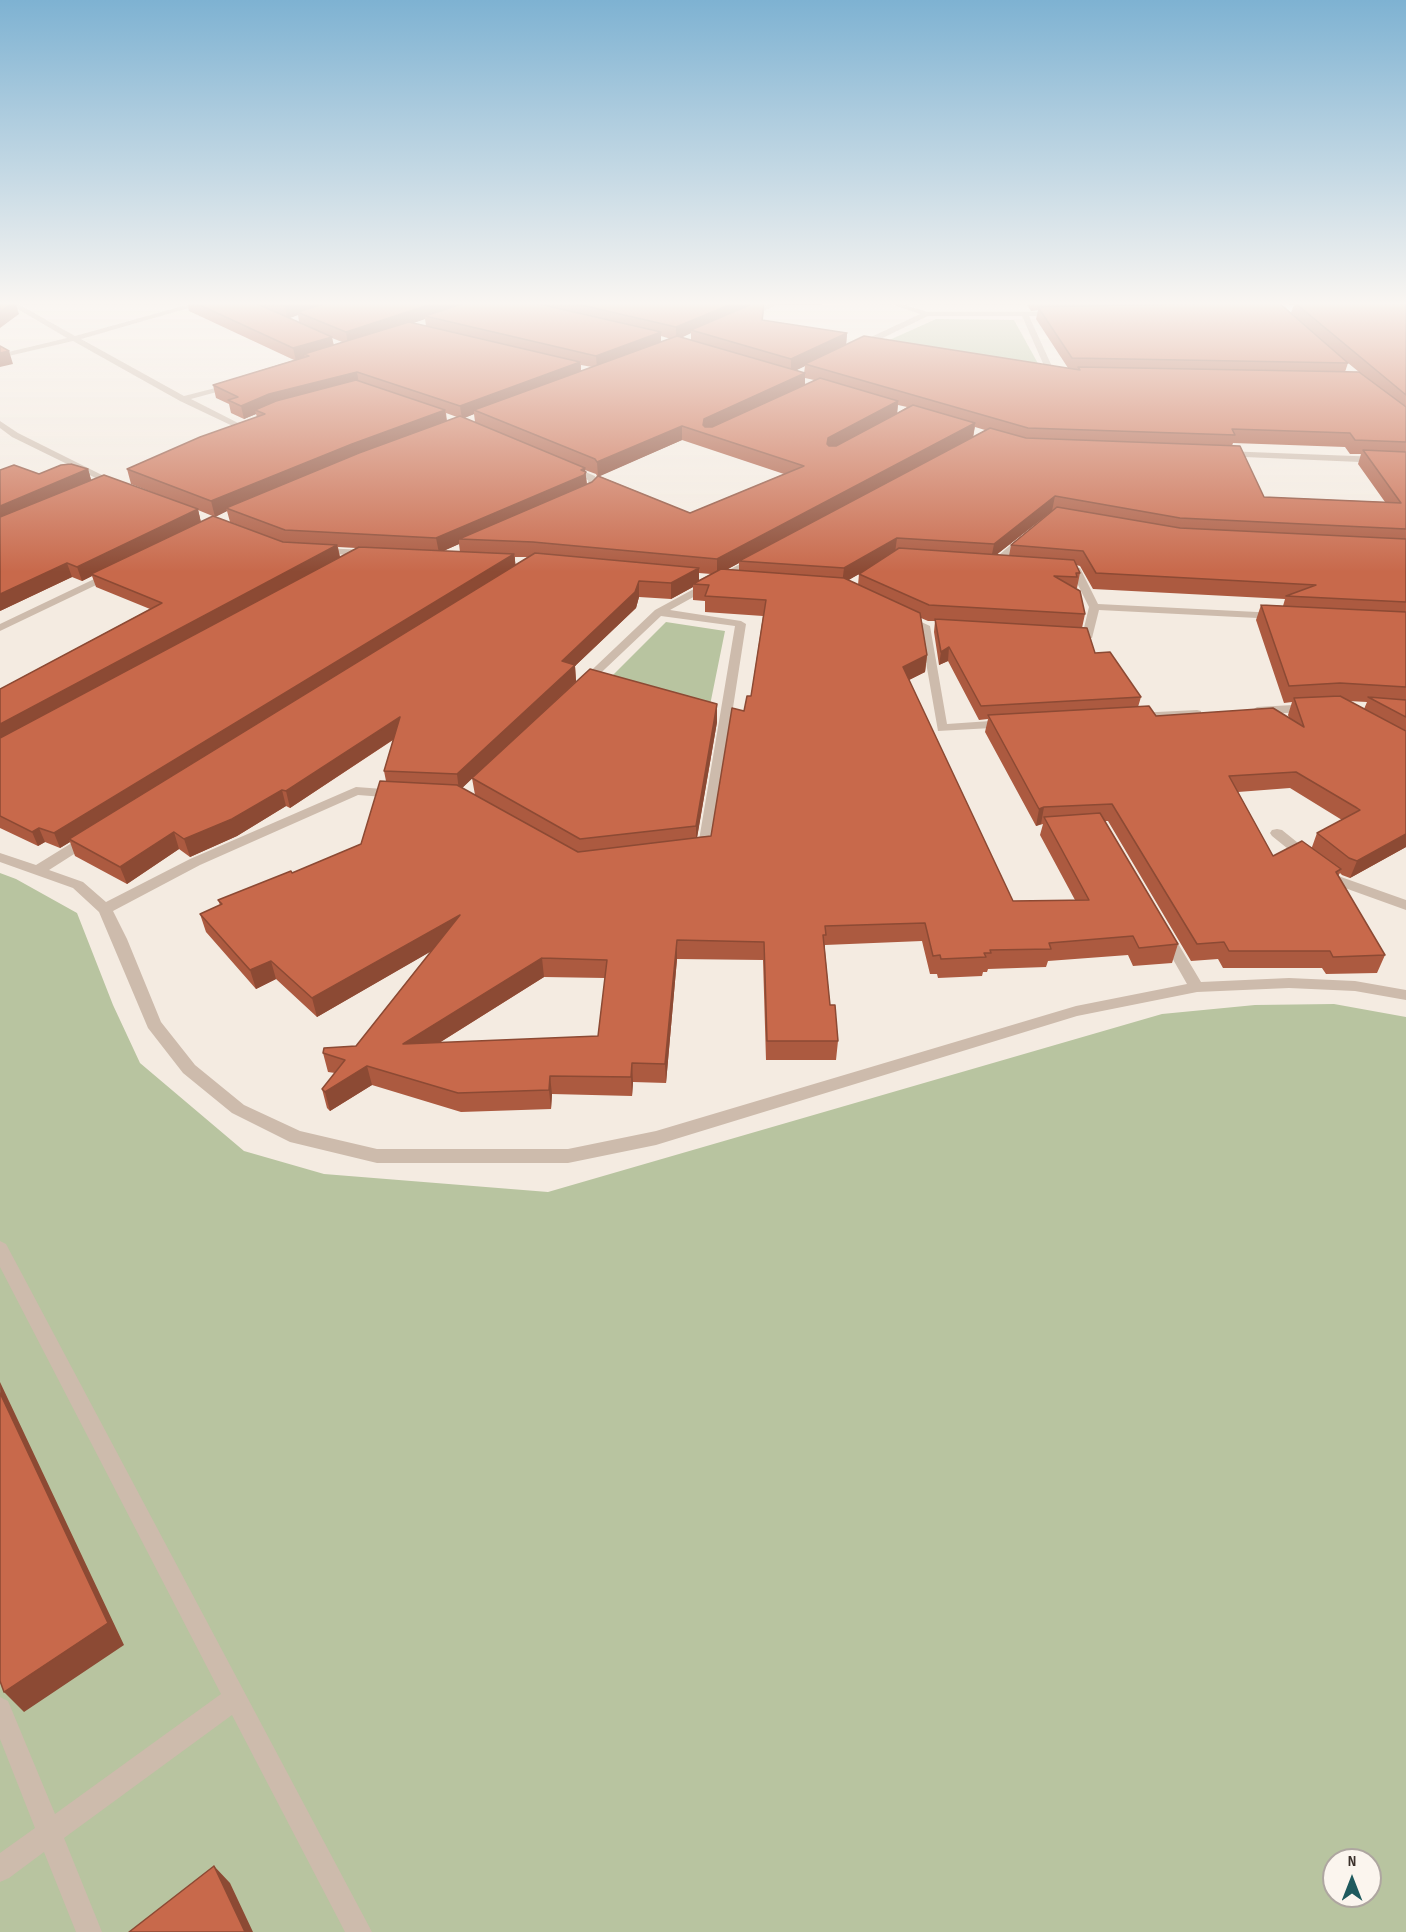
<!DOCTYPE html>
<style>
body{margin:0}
#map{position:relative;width:1406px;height:1932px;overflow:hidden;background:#f4ebe1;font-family:"Sofia Sans Condensed",sans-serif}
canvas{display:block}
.north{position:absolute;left:1322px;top:1848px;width:60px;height:60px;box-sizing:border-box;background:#fbf5ee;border:2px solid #aea6a0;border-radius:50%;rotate:0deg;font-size:16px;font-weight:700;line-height:24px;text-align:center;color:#3b302b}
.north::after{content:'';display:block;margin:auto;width:21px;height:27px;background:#1f5a5e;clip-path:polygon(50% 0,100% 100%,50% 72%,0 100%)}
</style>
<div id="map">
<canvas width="1406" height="1932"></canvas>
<div class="north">N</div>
</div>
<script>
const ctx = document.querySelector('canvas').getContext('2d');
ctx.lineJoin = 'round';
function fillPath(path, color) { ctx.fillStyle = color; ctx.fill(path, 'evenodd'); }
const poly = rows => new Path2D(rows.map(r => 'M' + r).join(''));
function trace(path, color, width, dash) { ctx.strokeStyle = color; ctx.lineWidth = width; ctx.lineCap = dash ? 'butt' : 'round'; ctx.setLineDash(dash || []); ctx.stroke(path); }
const green = poly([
 [936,319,1014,320,1041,369,885,342],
 [666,622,725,631,707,720,597,691],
 [0,873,16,879,77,913,113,1005,140,1063,244,1151,324,1174,548,1192,1162,1014,1255,1005,1334,1004,1406,1017,1406,1932,0,1932],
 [1334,1860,1370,1860,1370,1896,1334,1896]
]);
const minor = poly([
 [4,301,13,301,75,336,201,301,213,301,81,339,184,396,235,383,235,387,191,399,246,427,239,429,180,401,73,341,0,358,0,354,67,338,4,301],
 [774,301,784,301,750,318,743,316,774,301],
 [882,301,894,301,927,312,1058,312,1055,316,1029,316,1055,373,1065,375,1061,377,1049,377,1022,316,928,316,862,348,856,348,856,344,920,314,882,301],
 [0,421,18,433,122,485,114,487,12,437,0,428,0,421],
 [1224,451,1406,458,1406,464,1221,456,1220,454,1224,451],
 [565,466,571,466,595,476,599,486,588,497,582,497,580,495,589,486,588,480,565,470,565,466],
 [1021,536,1030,538,998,566,982,565,982,561,992,561,1021,536],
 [318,548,369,550,374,553,369,556,314,553,314,549,318,548],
 [753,557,762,559,670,610,741,621,746,624,711,849,709,852,696,854,689,850,698,846,735,626,661,616,587,686,579,686,577,684,655,610,753,557],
 [1063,566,1080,568,1098,604,1277,613,1282,616,1277,619,1099,610,1092,638,1070,638,1064,635,1066,633,1083,632,1089,607,1072,573,1058,569,1063,566],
 [111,571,115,572,115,576,0,631,0,624,111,571],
 [904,614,930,626,947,724,1005,720,1009,721,1009,727,938,731,920,628,900,619,900,615,904,614],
 [1311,704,1315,705,1315,711,1257,715,1251,711,1257,707,1311,704],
 [1197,710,1201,711,1201,717,1137,721,1131,717,1137,713,1197,710],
 [356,787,397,790,403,794,397,798,358,795,200,865,113,911,127,939,161,1022,195,1065,244,1105,300,1131,377,1149,568,1149,656,1131,1076,1006,1187,984,1158,933,1165,928,1170,930,1201,982,1289,978,1355,981,1406,990,1406,1000,1355,991,1289,988,1197,992,1077,1016,656,1145,568,1163,377,1163,290,1142,232,1113,183,1073,148,1028,99,912,73,888,0,862,0,853,36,865,83,836,93,836,95,839,93,842,49,870,83,882,106,902,190,859,356,787],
 [1277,829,1282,830,1313,855,1315,858,1313,861,1303,861,1272,836,1270,833,1272,830,1277,829],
 [1326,869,1341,877,1406,900,1406,910,1331,883,1319,873,1326,869],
 [0,1241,6,1244,372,1932,345,1932,232,1715,64,1838,102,1932,76,1932,44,1852,9,1878,0,1882,0,1853,35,1828,0,1739,0,1697,8,1701,55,1814,221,1694,0,1267,0,1241]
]);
const wall = poly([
 [187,301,768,301,764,303,763,320,847,333,846,345,1068,368,1036,319,1038,310,1031,311,1026,303,911,304,903,301,1406,301,1406,847,1350,878,1342,875,1340,873,1338,876,1385,955,1377,973,1326,974,1322,968,1223,968,1218,959,1191,961,1108,821,1105,821,1178,944,1172,963,1133,966,1128,955,1048,961,1046,967,988,969,987,972,983,972,982,976,938,978,937,974,930,974,922,941,825,945,825,951,830,1005,838,1041,836,1060,766,1060,763,960,677,959,666,1083,633,1082,632,1096,552,1094,551,1109,461,1112,372,1085,330,1111,327,1108,322,1089,335,1073,328,1072,323,1053,356,1046,431,951,317,1017,276,979,256,989,206,932,200,914,220,905,218,900,292,873,361,844,386,781,384,771,393,740,290,808,286,806,237,836,190,857,179,849,127,884,75,856,70,842,60,848,45,842,38,846,0,828,0,689,150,609,96,587,92,576,82,581,72,577,0,611,39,474,88,469,91,480,180,503,131,484,127,469,257,417,256,414,244,419,231,413,229,404,216,398,213,385,294,360,189,311],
 [1281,304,1294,305,1291,313],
 [298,315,299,322,289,318],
 [425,319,426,326,413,323],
 [691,333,691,340,681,338],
 [661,336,671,339,661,342],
 [332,338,342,342,334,345],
 [1348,363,1359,372,1345,372],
 [581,365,592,367,581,371],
 [805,366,804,373,796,370],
 [805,378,814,380,805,385],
 [898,405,907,407,897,413],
 [446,413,457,417,447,421],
 [474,414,475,422,464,418],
 [975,427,985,430,973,437],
 [682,440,784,474,690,513,599,476],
 [1233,443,1345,447,1350,454,1361,454,1358,464,1385,502,1264,497,1232,446],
 [585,470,596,474,597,476,592,482,587,485],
 [198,510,215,517,227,511,230,522,263,535,201,522],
 [1052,511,1011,545,1009,556,996,555],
 [459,544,460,552,443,551],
 [338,547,356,548,340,557],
 [515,557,528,557,515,565],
 [739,563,739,570,726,570],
 [1076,565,1080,566,1093,589,1285,599,1283,606,1261,605,1256,620,1284,703,1292,702,1288,715,1289,718,1156,716,1138,707,1141,697,1095,653,1082,628,1085,614,1074,588,1077,588,1080,573],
 [699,573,711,574,699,580],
 [859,574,858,585,848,580],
 [693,587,693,600,705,601,705,612,763,616,751,696,744,711,711,836,697,837,717,722,576,681,575,666,636,608,639,597,671,599],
 [921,618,928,621,935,621,934,632,939,665,948,661,979,720,988,719,985,732,1036,826,1043,824,1040,835,1075,900,1013,901,909,680,925,672,927,655],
 [1348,701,1367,702,1364,709],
 [472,778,475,795,462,788],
 [1290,788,1342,820,1317,833,1312,847,1273,856,1238,792],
 [544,977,605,978,598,1036,439,1043],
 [781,301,884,301,884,304,781,305]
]);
const shadedWall = poly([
 [15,301,19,314,0,328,0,312],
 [302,301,347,301,297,312,298,315,287,319,285,306],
 [441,301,479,301,425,316,425,319,348,345,346,332],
 [739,301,768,301,764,303,762,333,691,330,691,333,676,340,676,327],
 [661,332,661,345,597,369,596,356],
 [847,333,846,346,805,364,805,366,791,373,791,359],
 [332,337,334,350,309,356,304,354,305,358,296,361,293,348],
 [9,351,13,364,0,367,0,353],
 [580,362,581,374,474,410,474,414,462,419,460,406],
 [357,372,359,385,255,410,256,414,244,419,241,406,269,394],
 [805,373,805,386,704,433,703,425,704,419],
 [898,401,897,415,827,452,827,444,828,438],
 [445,410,447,424,226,508,227,511,215,517,211,501,352,444],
 [975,423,973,438,739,561,739,563,717,575,717,559],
 [682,426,682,440,598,477,597,462],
 [585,468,587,486,459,539,459,544,439,553,436,538],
 [88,469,92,483,0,522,0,506],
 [1055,496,1052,511,991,559,994,544],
 [198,509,201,523,91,574,92,576,82,581,77,567],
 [897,538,895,553,842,584,844,568],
 [337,545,340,558,0,741,0,724],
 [514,554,516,567,69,839,70,842,60,848,54,833],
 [67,563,72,577,0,611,0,594],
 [699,568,699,584,693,584,693,587,671,599,671,583],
 [639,581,639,597,636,608,575,666,576,681,459,791,457,774,562,661],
 [949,647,948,661,939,665,941,652],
 [927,655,925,672,901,684,903,667],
 [717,704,717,722,696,844,696,826],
 [400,717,403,733,290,808,286,791],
 [282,790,286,806,237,836,190,857,184,839],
 [1044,807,1041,824,1036,826,1039,809],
 [39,828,45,842,38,846,32,832],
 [174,832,179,849,127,884,120,867],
 [1406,834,1406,847,1350,878,1357,861],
 [460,915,463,933,317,1017,312,998],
 [677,940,677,959,666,1083,665,1064],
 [542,958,544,977,407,1063,403,1044],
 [271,961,276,979,256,989,250,970],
 [632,1063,633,1082,632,1096,631,1077],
 [367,1066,372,1085,330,1111,325,1092],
 [550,1076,552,1094,551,1109,549,1090],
 [0,1382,124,1645,24,1712,4,1692],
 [214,1866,230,1883,253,1932,245,1932]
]);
const building = poly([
 [0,301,15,301,0,312,0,301],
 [191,301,251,301,332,337,293,348,191,301],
 [273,301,302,301,285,306,273,301],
 [333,301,441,301,346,332,297,312,333,301],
 [471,301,526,301,661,332,596,356,425,316,471,301],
 [564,301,739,301,676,327,564,301],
 [759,301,764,301,762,320,847,333,791,359,691,330,759,301],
 [1278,302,1348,363,1072,358,1038,307,1278,302],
 [1294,302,1406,304,1406,395,1294,302],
 [409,322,580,362,460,406,357,372,269,394,241,406,228,400,238,397,213,385,309,356,304,354,409,322],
 [677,336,805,373,704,419,703,425,705,427,712,427,820,378,898,401,828,438,827,444,829,446,836,446,913,405,975,423,717,559,533,542,459,539,592,482,598,476,690,513,804,466,682,426,597,462,595,459,474,410,677,336],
 [864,336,1080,370,1078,367,1359,372,1406,407,1406,442,1355,440,1350,433,1232,429,1235,435,1028,428,805,364,864,336],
 [0,346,9,351,0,353,0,346],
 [356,380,445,410,352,444,211,501,127,469,200,437,265,414,255,410,276,401,356,380],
 [460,416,585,468,581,470,586,472,584,475,436,538,285,530,226,508,359,453,460,416],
 [990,428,1026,438,1240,446,1264,497,1401,503,1363,450,1406,452,1406,529,1180,518,1055,496,994,544,897,538,844,568,739,561,990,428],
 [71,464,88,469,0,506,0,470,14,465,39,474,61,465,71,464],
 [104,475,198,509,77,567,67,563,0,594,0,517,104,475],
 [1057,507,1180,528,1406,539,1406,602,1286,596,1316,585,1096,573,1083,551,1011,545,1057,507],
 [213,516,283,542,337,545,0,724,0,689,162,603,91,574,213,516],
 [359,547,514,554,54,833,39,828,32,832,0,816,0,738,359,547],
 [899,548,1074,560,1080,573,1076,573,1077,577,1054,576,1080,591,1085,614,929,605,859,574,899,548],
 [535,553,699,568,671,583,639,581,635,592,562,661,575,665,457,774,384,771,400,717,286,791,282,790,232,819,184,839,174,832,120,867,69,839,535,553],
 [721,569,844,578,920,613,927,655,903,667,1013,901,1089,900,1044,817,1100,813,1178,944,1139,948,1133,936,1049,943,1051,949,990,950,991,953,984,953,986,957,941,959,940,955,933,956,925,923,825,926,826,935,823,935,830,1005,835,1005,838,1041,767,1041,764,942,677,940,665,1064,632,1063,631,1077,550,1076,549,1090,458,1093,367,1066,325,1092,322,1089,345,1060,323,1053,324,1048,356,1046,460,915,312,998,271,961,250,970,200,914,222,904,218,900,291,871,292,873,361,844,380,781,457,785,578,852,711,836,732,708,744,711,747,696,751,696,766,600,705,596,709,585,693,584,721,569],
 [542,958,607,960,598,1036,403,1044,542,958],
 [1261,605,1406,612,1406,687,1340,683,1289,686,1261,605],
 [935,619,1087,628,1095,653,1110,652,1141,697,981,706,949,647,941,652,935,619],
 [590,669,717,704,696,826,580,839,472,778,590,669],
 [1340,696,1406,731,1406,834,1357,861,1349,858,1317,833,1360,810,1357,808,1296,772,1229,776,1273,856,1302,841,1341,869,1336,872,1385,955,1333,957,1330,951,1229,951,1224,942,1197,944,1112,804,1044,807,1039,809,988,715,1149,706,1156,716,1273,708,1304,727,1294,698,1340,696],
 [1368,697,1406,700,1406,717,1368,697],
 [0,1393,108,1623,4,1692,0,1681,0,1393],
 [214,1866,245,1932,129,1932,214,1866]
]);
fillPath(green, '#b8c4a0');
fillPath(minor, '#cdbbac');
fillPath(wall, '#ac5a40');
fillPath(shadedWall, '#8c4a34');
fillPath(building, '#c8694b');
trace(building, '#8c4a34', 1.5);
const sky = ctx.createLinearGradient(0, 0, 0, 572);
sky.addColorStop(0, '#7eb2d2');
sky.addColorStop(0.53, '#faf6f2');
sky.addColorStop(1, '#faf6f200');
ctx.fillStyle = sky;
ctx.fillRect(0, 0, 1406, 572);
</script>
